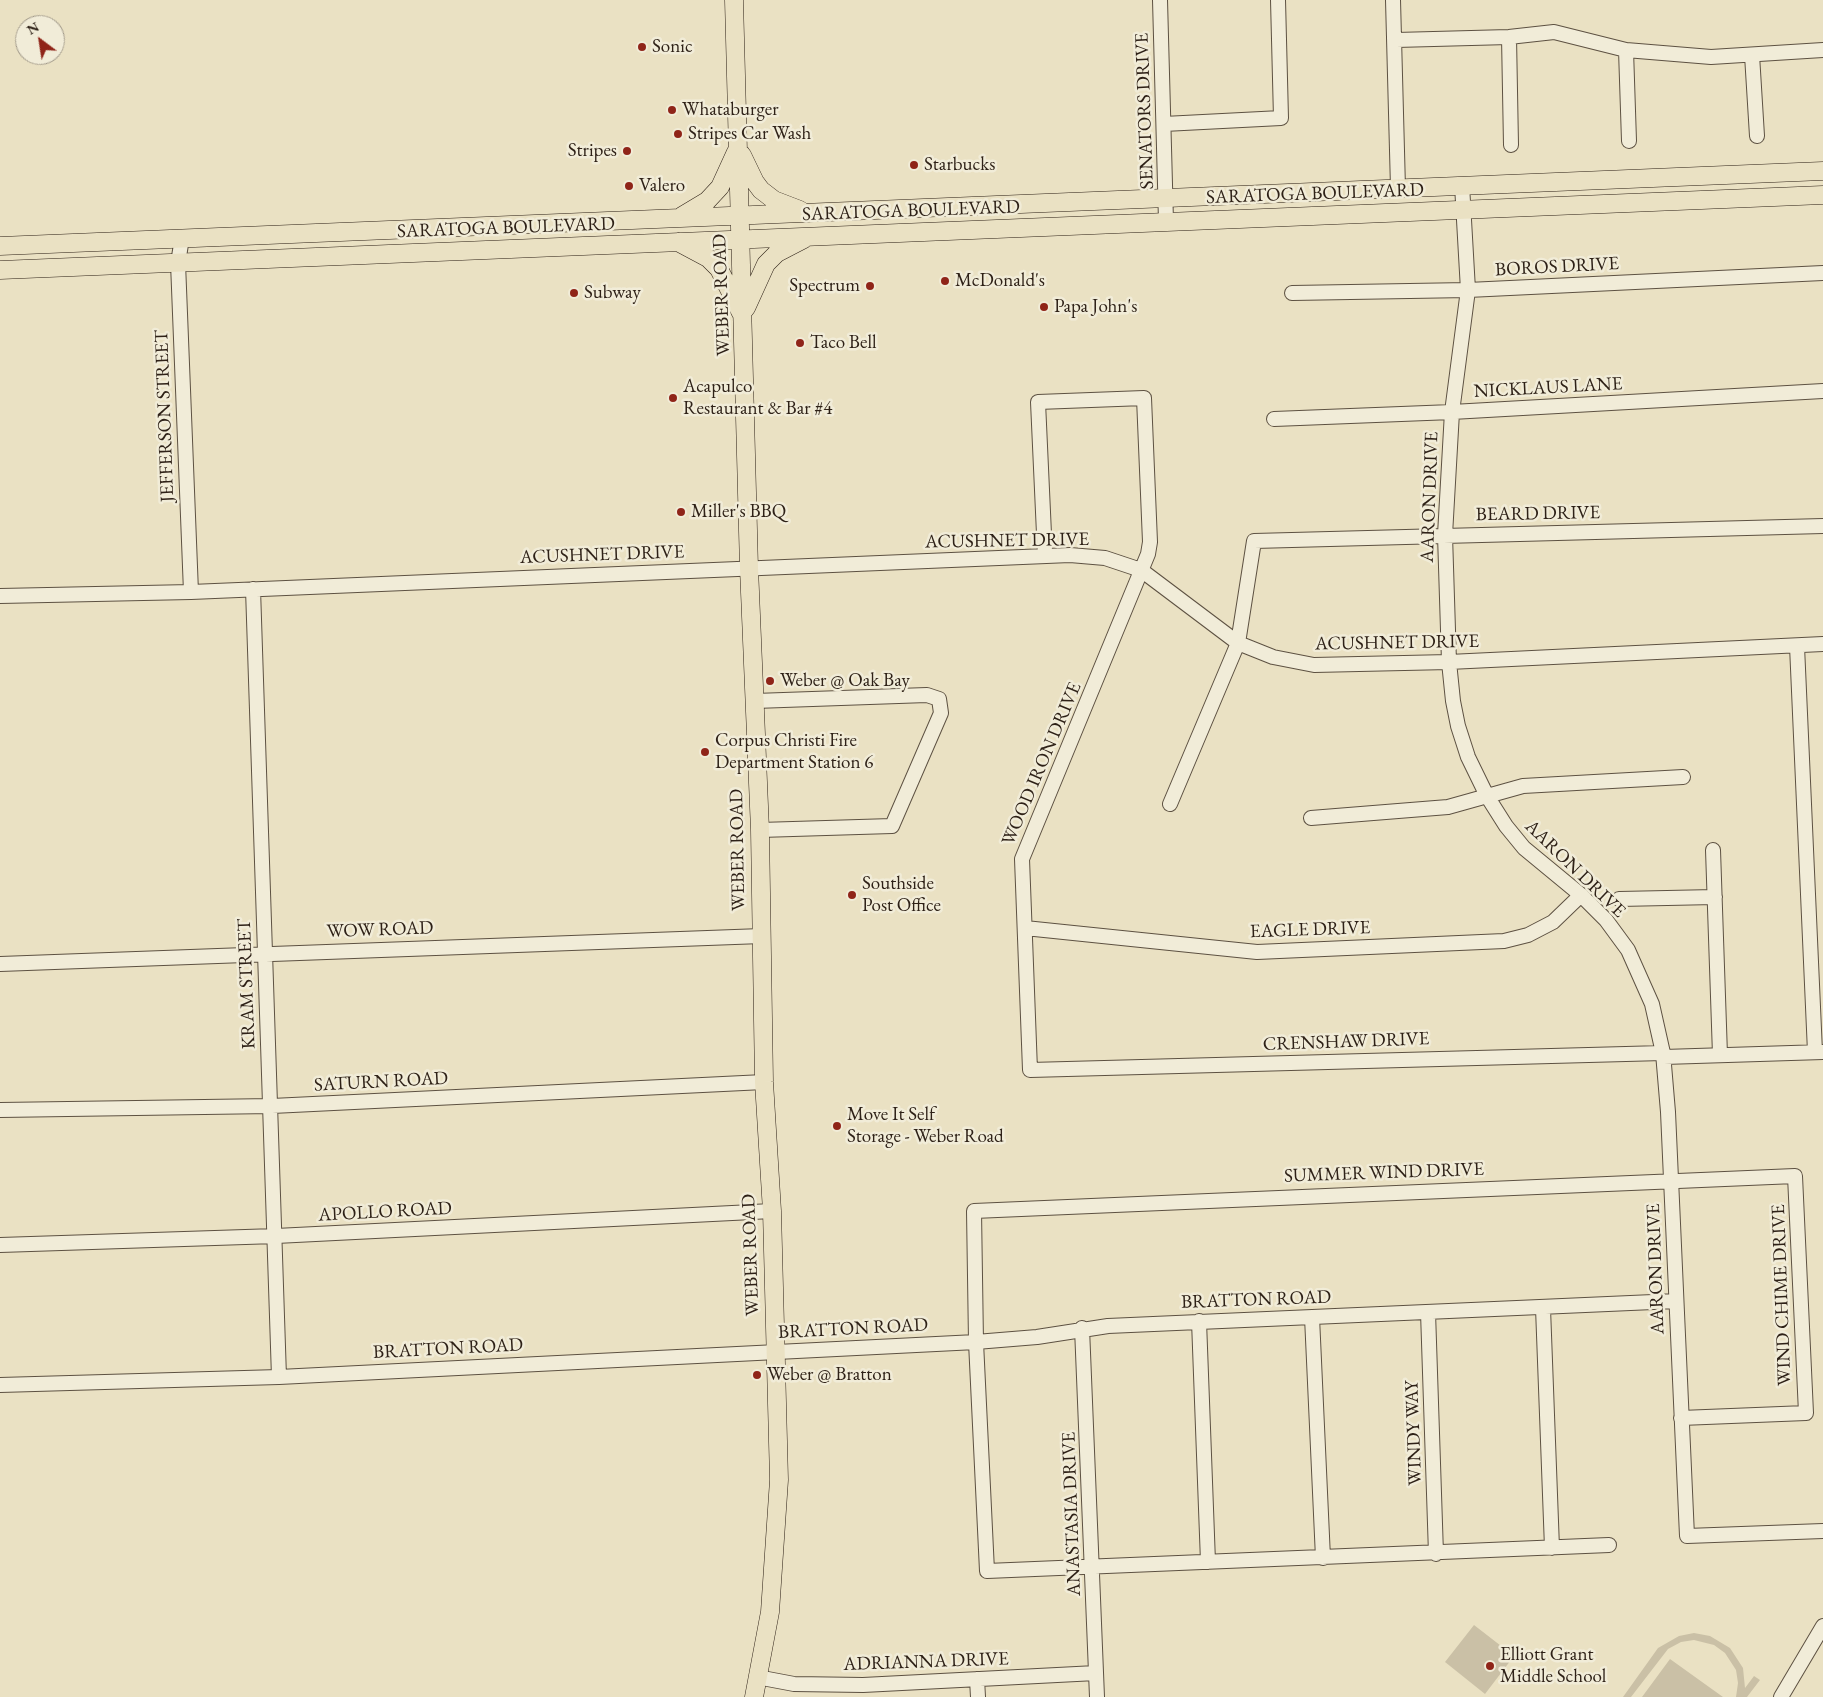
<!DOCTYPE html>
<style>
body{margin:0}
#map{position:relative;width:1823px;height:1697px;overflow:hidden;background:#eae1c3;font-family:"EB Garamond",serif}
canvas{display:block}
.north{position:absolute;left:15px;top:15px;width:50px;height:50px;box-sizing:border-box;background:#f1ecd8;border:1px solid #a39b8b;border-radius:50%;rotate:329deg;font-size:14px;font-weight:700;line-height:20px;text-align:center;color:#2e2117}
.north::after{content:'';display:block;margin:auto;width:18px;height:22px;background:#8f2418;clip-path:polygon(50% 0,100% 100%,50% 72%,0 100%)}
</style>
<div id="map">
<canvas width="1823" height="1697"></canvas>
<div class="north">N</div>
</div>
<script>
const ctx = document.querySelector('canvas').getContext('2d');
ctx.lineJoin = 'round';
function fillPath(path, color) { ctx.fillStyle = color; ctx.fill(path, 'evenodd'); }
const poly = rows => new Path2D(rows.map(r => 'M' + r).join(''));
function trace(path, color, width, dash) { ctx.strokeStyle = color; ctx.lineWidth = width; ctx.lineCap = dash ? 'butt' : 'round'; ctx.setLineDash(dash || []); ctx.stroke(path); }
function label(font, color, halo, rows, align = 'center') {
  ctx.font = font + ' "EB Garamond",serif'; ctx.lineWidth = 5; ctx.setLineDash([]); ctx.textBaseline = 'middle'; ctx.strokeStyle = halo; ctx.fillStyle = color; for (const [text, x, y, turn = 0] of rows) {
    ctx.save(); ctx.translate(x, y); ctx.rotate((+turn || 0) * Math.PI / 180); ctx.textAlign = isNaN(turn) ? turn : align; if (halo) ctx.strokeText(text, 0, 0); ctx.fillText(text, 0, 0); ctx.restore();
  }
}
const green = poly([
 [1474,1625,1514,1656,1485,1694,1445,1662],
 [1694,1633,1710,1636,1730,1648,1743,1668,1745,1688,1754,1676,1760,1680,1747,1697,1736,1697,1738,1683,1736,1670,1725,1653,1714,1645,1694,1640,1681,1642,1668,1649,1631,1697,1623,1697,1658,1648,1679,1636],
 [1670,1659,1723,1697,1642,1697]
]);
const minor = poly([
 [1160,0,1166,221],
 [1393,0,1398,188],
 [1509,37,1511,145],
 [1396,40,1509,37,1554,32,1626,50,1711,57,1823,50],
 [1626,50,1629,141],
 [1752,55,1757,136],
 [1164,124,1281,118,1278,0],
 [1462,185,1468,290,1452,412,1445,535,1449,662,1453,701,1458,726,1468,757,1487,796,1506,826,1524,848,1581,895,1606,920,1628,950,1652,1004,1663,1053,1668,1112,1687,1536,1823,1531],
 [182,238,178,263,191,592],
 [1292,293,1468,290,1823,273],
 [1274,419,1452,412,1823,391],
 [1045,556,1038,402,1144,398,1150,542,1148,554,1022,859,1030,1070,1663,1053],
 [253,589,279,1377],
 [0,596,191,592,1070,555,1105,558,1141,570,1238,643,1273,657,1314,665,1449,662,1823,644],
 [1797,646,1815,1052],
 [755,701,927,695,939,699,941,713,892,826,760,830],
 [1170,804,1238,643,1254,541,1823,526],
 [1311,818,1448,807,1523,786,1683,777],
 [1713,850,1720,1055],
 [1619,899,1715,897],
 [1025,928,1257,952,1504,941,1528,935,1553,922,1581,895],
 [0,964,762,936],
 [1664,1057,1823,1052],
 [0,1110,272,1106,764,1082],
 [0,1245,276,1236,772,1211],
 [1543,1308,1552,1548],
 [1428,1312,1436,1554],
 [1312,1317,1323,1558],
 [1199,1321,1208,1562],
 [1082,1328,1097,1697],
 [0,1385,279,1377,976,1342,1037,1337,1108,1326,1676,1301],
 [1609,1545,987,1571,976,1342,974,1211,1795,1176,1806,1413,1681,1418],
 [757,1677,794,1684,863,1685,1096,1673],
 [977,1679,978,1697],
 [1781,1697,1823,1626]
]);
const major = poly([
 [734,0,749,568,760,830,764,1082,772,1211,779,1480,770,1612,754,1697],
 [742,155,755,182,761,190,774,200,800,210],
 [682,216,707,201,720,187,736,152],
 [678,242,708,258,719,269,741,313],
 [0,246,1823,171],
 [0,270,1823,195],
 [746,308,766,264,777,253,804,239]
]);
const markers = [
 [642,47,5,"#8f2418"],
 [672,110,5,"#8f2418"],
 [678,134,5,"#8f2418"],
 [627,151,5,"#8f2418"],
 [914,165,5,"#8f2418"],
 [629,186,5,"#8f2418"],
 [945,281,5,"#8f2418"],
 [870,286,5,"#8f2418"],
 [574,293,5,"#8f2418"],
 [1044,307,5,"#8f2418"],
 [800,343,5,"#8f2418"],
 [673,398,5,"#8f2418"],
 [681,512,5,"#8f2418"],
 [770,681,5,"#8f2418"],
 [705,752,5,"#8f2418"],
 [852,895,5,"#8f2418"],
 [837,1126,5,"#8f2418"],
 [757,1375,5,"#8f2418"],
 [1490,1666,5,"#8f2418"]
];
const poiNames = [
 ["Sonic",652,47],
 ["Whataburger",682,110],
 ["Stripes Car Wash",688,134],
 ["Stripes",617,151,"right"],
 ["Starbucks",924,165],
 ["Valero",639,186],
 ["McDonald's",955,281],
 ["Spectrum",860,286,"right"],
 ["Subway",584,293],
 ["Papa John's",1054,307],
 ["Taco Bell",810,343],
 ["Acapulco",683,387],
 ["Restaurant & Bar #4",683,409],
 ["Miller's BBQ",691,512],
 ["Weber @ Oak Bay",780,681],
 ["Corpus Christi Fire",715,741],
 ["Department Station 6",715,763],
 ["Southside",862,884],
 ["Post Office",862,906],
 ["Move It Self",847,1115],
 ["Storage - Weber Road",847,1137],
 ["Weber @ Bratton",767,1375],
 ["Elliott Grant",1500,1655],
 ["Middle School",1500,1677]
];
const streetNames = [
 ["SENATORS DRIVE",1145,111,-92],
 ["SARATOGA BOULEVARD",1315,194,-2],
 ["SARATOGA BOULEVARD",911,211,-2],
 ["SARATOGA BOULEVARD",506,228,-2],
 ["BOROS DRIVE",1557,267,-3],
 ["WEBER ROAD",722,295,-92],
 ["NICKLAUS LANE",1548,388,-3],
 ["JEFFERSON STREET",165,416,-92],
 ["AARON DRIVE",1430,497,-88],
 ["BEARD DRIVE",1538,514,-1],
 ["ACUSHNET DRIVE",1007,541,-1],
 ["ACUSHNET DRIVE",602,555,-2],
 ["ACUSHNET DRIVE",1397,643,-1],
 ["WOOD IRON DRIVE",1042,764,-67],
 ["WEBER ROAD",738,850,-91],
 ["AARON DRIVE",1575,869,44],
 ["WOW ROAD",380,930,-2],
 ["EAGLE DRIVE",1310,930,-2],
 ["KRAM STREET",247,984,-92],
 ["CRENSHAW DRIVE",1346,1042,-2],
 ["SATURN ROAD",381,1082,-3],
 ["SUMMER WIND DRIVE",1384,1173,-2],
 ["APOLLO ROAD",385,1212,-3],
 ["WEBER ROAD",751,1255,-92],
 ["AARON DRIVE",1656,1269,-92],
 ["WIND CHIME DRIVE",1782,1295,-92],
 ["BRATTON ROAD",1256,1300,-2],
 ["BRATTON ROAD",853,1329,-3],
 ["BRATTON ROAD",448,1349,-3],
 ["WINDY WAY",1414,1433,-92],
 ["ANASTASIA DRIVE",1072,1514,-92],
 ["ADRIANNA DRIVE",926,1662,-2]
];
fillPath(green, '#cac0a6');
trace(minor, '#5d5142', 16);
trace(major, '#2e2117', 19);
trace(minor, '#f1ecd8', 14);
trace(major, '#eae1c3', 18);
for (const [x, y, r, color] of markers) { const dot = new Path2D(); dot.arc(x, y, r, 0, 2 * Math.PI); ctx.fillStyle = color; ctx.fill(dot); trace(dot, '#f1ecd8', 2); }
label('19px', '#2e2117', '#f1ecd8', poiNames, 'left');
label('19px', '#2e2117', '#f1ecd8', streetNames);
</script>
